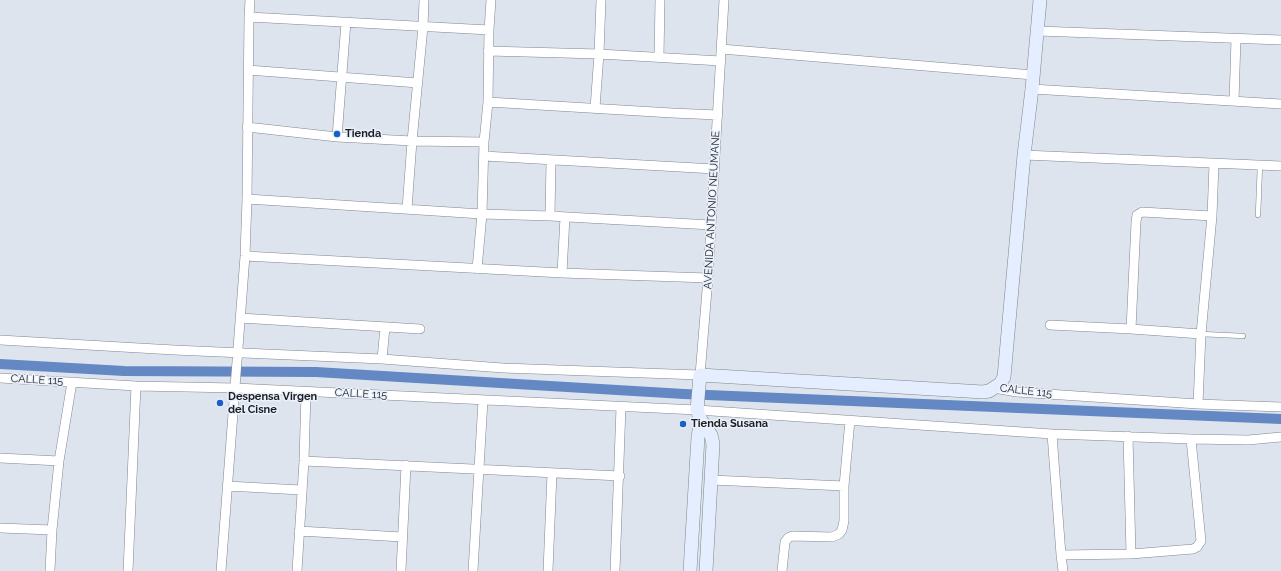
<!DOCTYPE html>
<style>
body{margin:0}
canvas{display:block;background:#dde4ee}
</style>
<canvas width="1281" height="571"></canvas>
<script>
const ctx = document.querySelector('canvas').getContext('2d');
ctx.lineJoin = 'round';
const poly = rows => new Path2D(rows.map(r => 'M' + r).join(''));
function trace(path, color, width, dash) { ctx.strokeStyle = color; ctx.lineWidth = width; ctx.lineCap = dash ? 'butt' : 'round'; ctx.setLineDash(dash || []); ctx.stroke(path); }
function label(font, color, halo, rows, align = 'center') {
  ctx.font = font + ' Raleway,sans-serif'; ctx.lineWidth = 3; ctx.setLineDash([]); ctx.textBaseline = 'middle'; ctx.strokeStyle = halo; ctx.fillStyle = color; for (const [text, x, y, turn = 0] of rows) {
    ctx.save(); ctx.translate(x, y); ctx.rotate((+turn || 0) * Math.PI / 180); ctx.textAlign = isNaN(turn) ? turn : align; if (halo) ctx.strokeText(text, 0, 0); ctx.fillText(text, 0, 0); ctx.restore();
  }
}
const canal = poly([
 [0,364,124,371,316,372,684,394,1281,419]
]);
const lane = poly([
 [1258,215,1260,165],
 [1201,334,1243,336]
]);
const street = poly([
 [249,17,489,30],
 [1038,31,1281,40],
 [721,49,1033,75],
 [488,51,599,54,721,61],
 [659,57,660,0],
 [248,70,418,83],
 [1032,89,1281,104],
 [1234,101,1236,39],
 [488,102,672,113,718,115],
 [595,108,599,54,601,0],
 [247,127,337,137,412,141,484,142],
 [337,137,346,22],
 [1024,155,1281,166],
 [484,156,715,169],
 [247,199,482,214,550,216,711,225],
 [407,209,412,141,423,27,424,0],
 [550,216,551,161],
 [245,256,562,273,708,278],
 [477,269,482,214,484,142,488,102,489,30,491,0],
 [562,273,565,217],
 [240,318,420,329],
 [1050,325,1131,329],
 [1201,334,1131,329,1136,222,1137,215,1142,212,1212,216],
 [0,340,174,350,382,359,503,368,700,375,708,278,724,0],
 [382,359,385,327],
 [0,378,136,386,235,388,697,410,1052,434,1191,439,1248,440,1281,437],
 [994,388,1017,392,1198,404,1281,407],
 [1198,404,1201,334,1212,216,1214,164],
 [1052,434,1061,555,1063,571],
 [1128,436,1131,554],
 [0,458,59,461],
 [304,461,620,476],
 [711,480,844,486],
 [227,486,301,490],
 [0,528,52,530],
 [299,531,402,537],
 [1061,555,1131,554,1193,549,1197,547,1201,541,1191,439],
 [50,571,52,530,59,461,72,382],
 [128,571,136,386],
 [221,571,245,256,247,199,249,17,250,0],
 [297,571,304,461,306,392],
 [401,571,406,465],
 [473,571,483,400],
 [548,571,552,473],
 [615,571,621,407],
 [782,571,785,542,788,538,792,536,832,537,839,534,842,530,844,521,844,486,850,420]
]);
const secondary = poly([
 [690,571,698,437,701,420],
 [706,571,713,444,711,435,701,420,697,410,700,375,983,392,989,391,1000,384,1004,377,1024,155,1032,89,1040,0]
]);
const markers = [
 [337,134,4,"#195ec9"],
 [220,403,4,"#195ec9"],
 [683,424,4,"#195ec9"]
];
const poiNames = [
 ["Tienda",345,134],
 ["Despensa Virgen",228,397],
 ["del Cisne",228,410],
 ["Tienda Susana",691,424]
];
const streetNames = [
 ["AVENIDA ANTONIO NEUMANE",712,210,-87],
 ["CALLE 115",37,380,3],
 ["CALLE 115",1026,391,6],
 ["CALLE 115",361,394,3]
];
trace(canal, '#6488c4', 10);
trace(lane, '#808690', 5.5);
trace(street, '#808690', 10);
trace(secondary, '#808690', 14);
trace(lane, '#fff', 4.5);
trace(street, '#fff', 9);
trace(secondary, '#e4eefe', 13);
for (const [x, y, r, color] of markers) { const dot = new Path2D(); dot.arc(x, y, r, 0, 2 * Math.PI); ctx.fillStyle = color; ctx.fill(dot); trace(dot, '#eaf1fc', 1.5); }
label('bold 11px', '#1c1e22', '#eaf1fc', poiNames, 'left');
label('11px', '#1c1e22', '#eaf1fc', streetNames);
</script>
